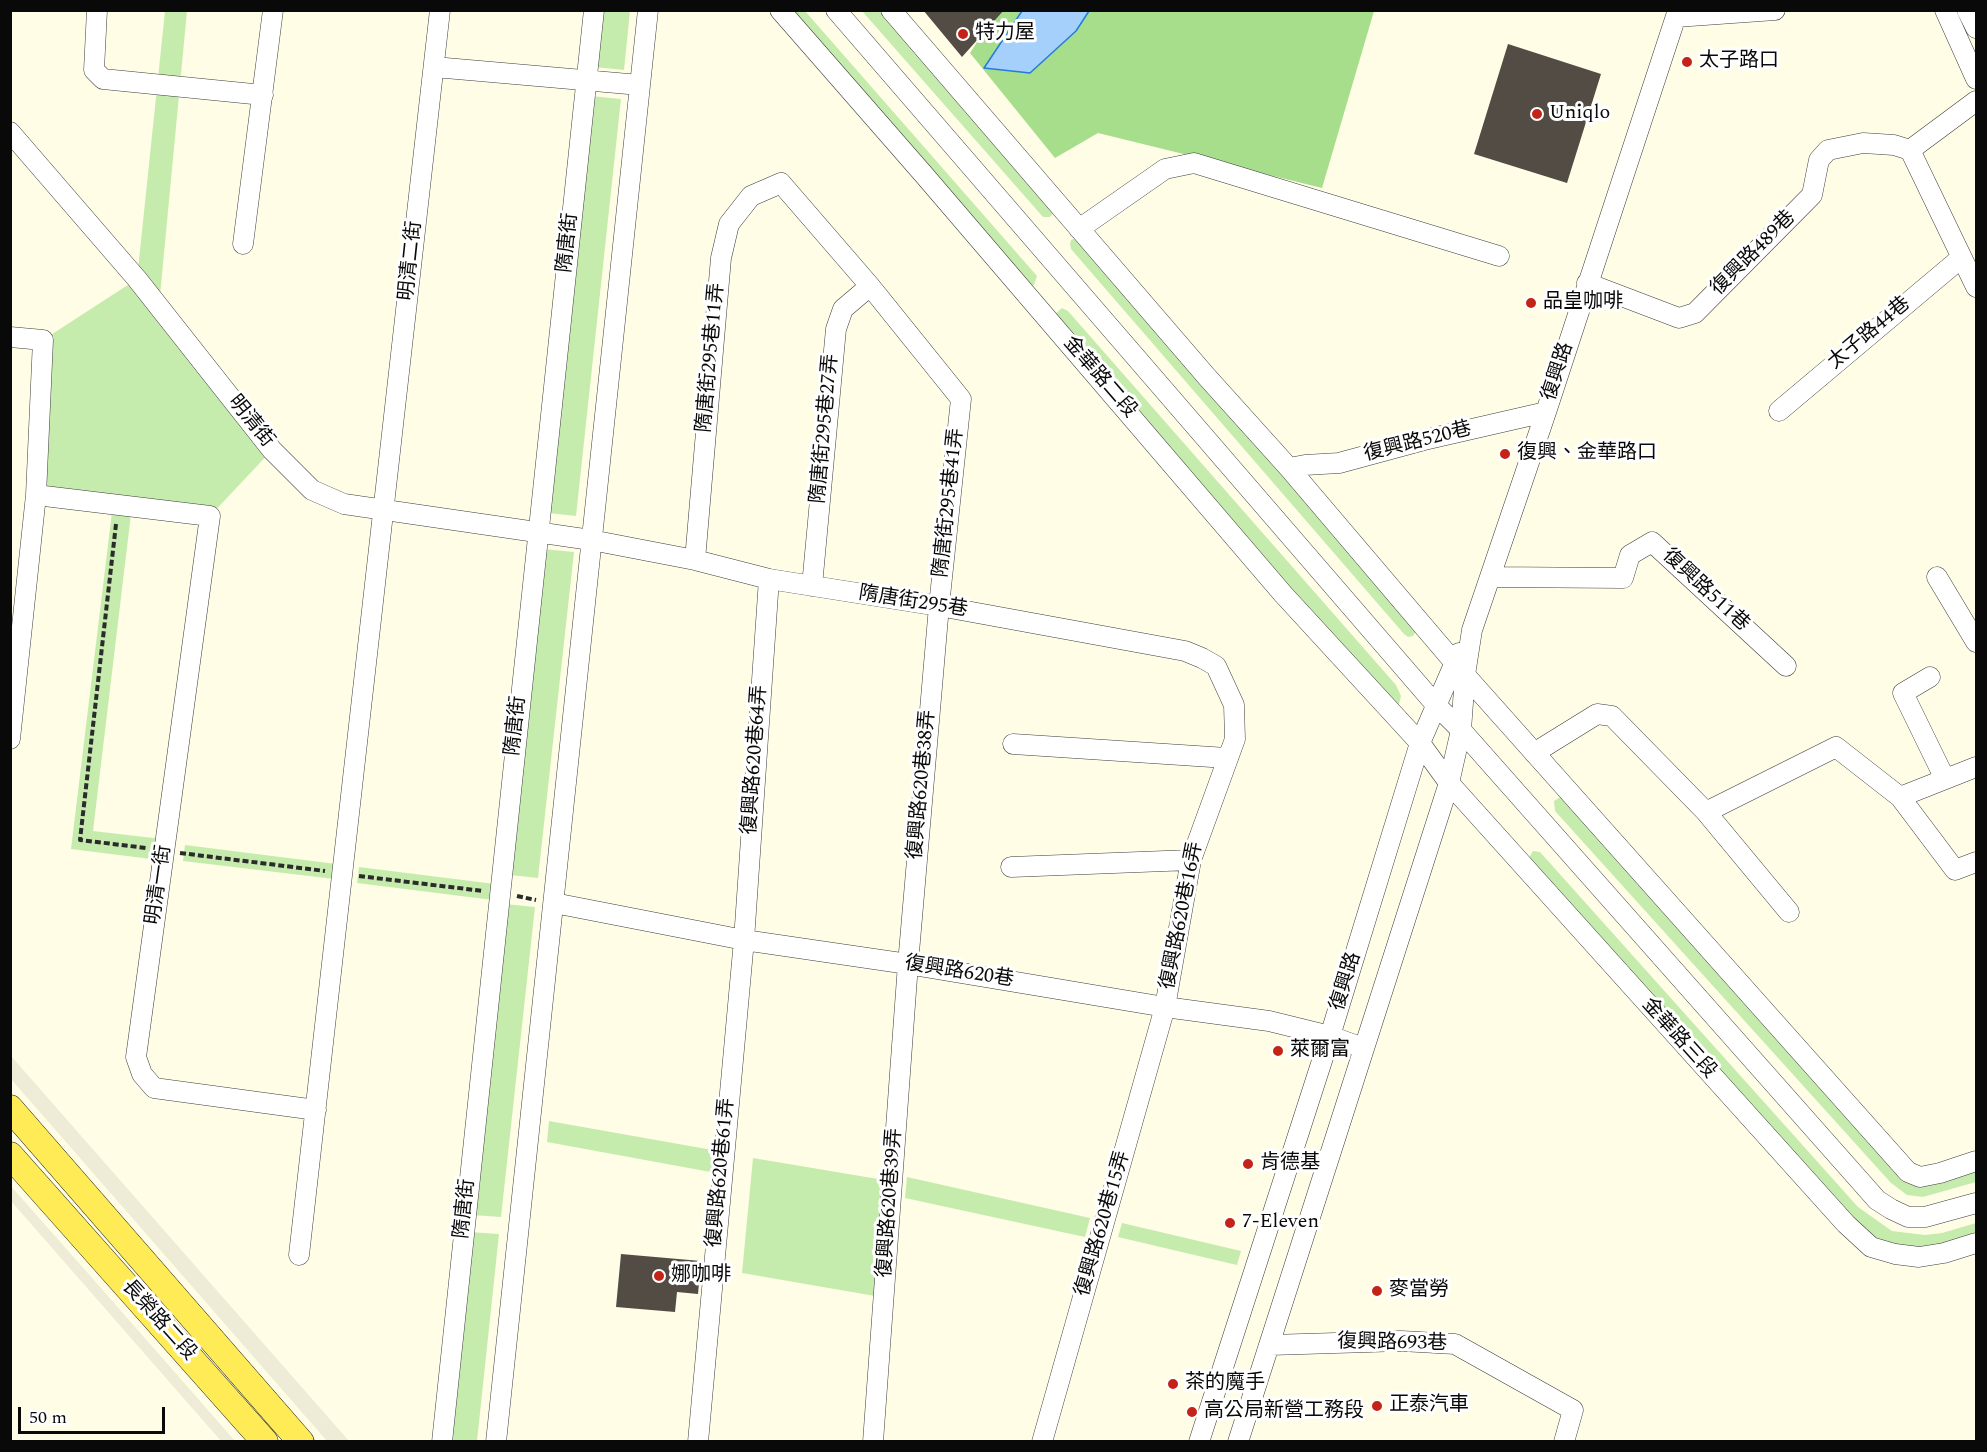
<!DOCTYPE html>
<meta charset="utf-8">
<style>
body{margin:0}
#map{position:relative;width:1987px;height:1452px;overflow:hidden;background:#fffde6;font-family:Spectral,serif}
canvas{display:block}
.frame{position:absolute;inset:0;border:12px solid #090909;pointer-events:none}
.scale{position:absolute;left:18px;top:1407px;width:147px;height:27px;box-sizing:border-box;border:3px solid #090909;border-top:0;padding-left:8px;font-size:18px;line-height:21px;white-space:nowrap;color:#090909;-webkit-text-stroke:4px #fff;paint-order:stroke}
</style>
<div id="map">
<canvas width="1987" height="1452"></canvas>
<div class="frame"></div>
<div class="scale">50 m</div>
</div>
<script>
const ctx = document.querySelector('canvas').getContext('2d');
ctx.lineJoin = 'round';
function fillPath(path, color) { ctx.fillStyle = color; ctx.fill(path, 'evenodd'); }
const poly = rows => new Path2D(rows.map(r => 'M' + r).join(''));
function trace(path, color, width, dash) { ctx.strokeStyle = color; ctx.lineWidth = width; ctx.lineCap = dash ? 'butt' : 'round'; ctx.setLineDash(dash || []); ctx.stroke(path); }
function label(font, color, halo, rows, align = 'center') {
  ctx.font = font + ' Spectral,"Noto Sans TC",serif'; ctx.lineWidth = 6; ctx.setLineDash([]); ctx.textBaseline = 'middle'; ctx.strokeStyle = halo; ctx.fillStyle = color; for (const [text, x, y, turn = 0] of rows) {
    ctx.save(); ctx.translate(x, y); ctx.rotate((+turn || 0) * Math.PI / 180); ctx.textAlign = isNaN(turn) ? turn : align; if (halo) ctx.strokeText(text, 0, 0); ctx.fillText(text, 0, 0); ctx.restore();
  }
}
const green = poly([
 [165,11,187,11,159,306,272,450,210,516,36,495,43,340,137,279],
 [600,11,630,11,624,70,595,67],
 [786,11,805,11,1037,276,1034,285,1031,286],
 [862,11,885,11,1054,212,1050,217,1043,217],
 [590,96,621,99,576,516,548,513],
 [1075,238,1080,239,1417,630,1413,636,1408,637,1404,634,1071,249,1070,244,1071,240],
 [1062,308,1068,311,1396,685,1401,696,1399,704,1391,705,1055,314],
 [112,512,131,514,93,831,162,839,159,860,71,849],
 [543,549,574,552,538,878,510,875],
 [1562,796,1892,1167,1976,1169,1976,1182,1923,1197,1907,1195,1891,1183,1555,811,1554,801],
 [185,845,336,864,334,879,183,861],
 [1533,851,1540,852,1858,1207,1892,1231,1925,1235,1942,1233,1976,1223,1976,1237,1918,1250,1870,1238,1529,858],
 [359,867,495,884,493,900,357,883],
 [505,904,535,907,501,1217,472,1215],
 [549,1121,718,1151,716,1173,547,1142],
 [753,1158,884,1180,875,1296,742,1273],
 [907,1177,1090,1218,1085,1237,905,1198],
 [1122,1223,1241,1251,1237,1265,1118,1237],
 [469,1232,499,1234,477,1441,447,1442]
]);
const forest = poly([
 [997,11,1374,11,1322,188,1098,133,1055,158,970,53]
]);
const plaza = poly([
 [11,1056,349,1441,327,1441,11,1079],
 [10,1185,100,1287,235,1441,221,1441,11,1201]
]);
const water = poly([
 [1022,11,1089,11,1076,31,1030,73,984,68,1022,11]
]);
const building = poly([
 [923,10,1004,10,962,57],
 [1508,44,1601,74,1567,183,1474,154],
 [621,1254,701,1261,698,1294,677,1292,675,1312,616,1307]
]);
const path = poly([
 [116,524,80,840,146,848],
 [180,853,325,871],
 [359,876,483,891],
 [517,896,536,900]
]);
const minor = poly([
 [97,10,94,70,103,79,263,95],
 [780,10,925,176,1283,594,1420,743,1449,783,1846,1224,1871,1247,1895,1254,1919,1257,1944,1253,1976,1243],
 [836,10,1436,705,1461,730,1877,1200,1891,1209,1908,1217,1925,1217,1976,1203],
 [891,10,1207,377,1289,468,1465,675,1908,1172,1920,1177,1940,1173,1976,1161],
 [1945,10,1976,79],
 [1967,10,1976,28],
 [1676,17,1775,10],
 [434,67,640,85],
 [10,132,137,279,272,450,312,490,344,504,591,540,695,560,769,579,939,606,1185,651,1202,658,1216,666,1234,705,1235,739,1191,860,1165,1007,1042,1442],
 [1910,150,1976,287],
 [1079,229,1165,169,1194,163,1499,256],
 [243,244,273,10],
 [1587,283,1679,318,1695,313,1812,195,1819,160,1828,150,1863,143,1894,145,1910,150,1976,101],
 [10,337,43,340,36,495,10,739],
 [1779,411,1961,258],
 [1289,468,1305,465,1339,463,1424,440,1546,412],
 [36,495,210,516,136,1057,142,1074,154,1088,316,1110],
 [695,560,721,258,729,224,751,196,781,183,870,286,961,399,939,606,908,964,873,1442],
 [1490,577,1623,578,1630,555,1652,542,1786,666],
 [1937,577,1976,642],
 [812,586,836,329,843,309,870,286],
 [1930,677,1903,693,1945,779],
 [1013,744,1227,758],
 [1534,753,1597,714,1612,716,1706,812,1836,747,1900,797,1955,870,1976,862],
 [1900,797,1976,767],
 [1706,812,1789,912],
 [1011,867,1191,860],
 [554,903,744,940,908,964,1165,1007,1269,1021,1330,1036,1363,1048],
 [299,1255,440,10],
 [1270,1345,1401,1341,1455,1344,1573,1410,1564,1442],
 [442,1442,594,10],
 [496,1442,648,10],
 [698,1442,744,940,769,579],
 [1199,1442,1330,1036,1420,743,1459,653],
 [1238,1442,1449,783,1461,730,1465,675,1472,630,1546,412,1678,10]
]);
const major = poly([
 [10,1108,301,1442],
 [10,1155,265,1442]
]);
const markers = [
 [963,34,6,"#c42417"],
 [1687,62,6,"#c42417"],
 [1537,114,6,"#c42417"],
 [1531,303,6,"#c42417"],
 [1505,454,6,"#c42417"],
 [1278,1051,6,"#c42417"],
 [1248,1164,6,"#c42417"],
 [1230,1223,6,"#c42417"],
 [659,1276,6,"#c42417"],
 [1377,1291,6,"#c42417"],
 [1173,1384,6,"#c42417"],
 [1377,1406,6,"#c42417"],
 [1192,1412,6,"#c42417"]
];
const poiNames = [
 ["特力屋",975,34],
 ["太子路口",1699,62],
 ["Uniqlo",1549,114],
 ["品皇咖啡",1543,303],
 ["復興、金華路口",1517,454],
 ["萊爾富",1290,1051],
 ["肯德基",1260,1164],
 ["7-Eleven",1242,1223],
 ["娜咖啡",671,1276],
 ["麥當勞",1389,1291],
 ["茶的魔手",1185,1384],
 ["正泰汽車",1389,1406],
 ["高公局新營工務段",1204,1412]
];
const streetNames = [
 ["隋唐街",569,243,-84],
 ["復興路489巷",1754,254,-45],
 ["明清二街",412,261,-84],
 ["太子路44巷",1870,334,-40],
 ["隋唐街295巷11弄",712,358,-85],
 ["復興路",1559,372,-72],
 ["金華路二段",1099,378,49],
 ["明清街",250,422,51],
 ["隋唐街295巷27弄",826,429,-85],
 ["復興路520巷",1418,443,-14],
 ["隋唐街295巷41弄",950,503,-84],
 ["復興路511巷",1705,591,43],
 ["隋唐街295巷",913,603,9],
 ["隋唐街",517,726,-84],
 ["復興路620巷64弄",756,760,-86],
 ["復興路620巷38弄",923,785,-85],
 ["明清一街",160,885,-82],
 ["復興路620巷16弄",1183,916,-79],
 ["復興路620巷",959,973,9],
 ["復興路",1347,982,-73],
 ["金華路三段",1678,1039,48],
 ["復興路620巷61弄",722,1173,-85],
 ["復興路620巷39弄",891,1203,-86],
 ["隋唐街",466,1209,-84],
 ["復興路620巷15弄",1104,1224,-74],
 ["長榮路二段",158,1321,48],
 ["復興路693巷",1392,1344,1]
];
fillPath(green, '#c6ecad');
fillPath(forest, '#a6de8b');
fillPath(plaza, '#eeebd6');
fillPath(water, '#a5d0fc');
trace(water, '#257bd9', 1.5);
fillPath(building, '#534c45');
trace(minor, '#3c3c3c', 21);
trace(major, '#1a1a1a', 27);
trace(path, '#2b2b2b', 4, [6, 3]);
trace(minor, '#fff', 20);
trace(major, '#ffeb56', 26);
for (const [x, y, r, color] of markers) { const dot = new Path2D(); dot.arc(x, y, r, 0, 2 * Math.PI); ctx.fillStyle = color; ctx.fill(dot); trace(dot, '#fff', 2); }
label('20px', '#090909', '#fff', poiNames, 'left');
label('20px', '#090909', '#fff', streetNames);
</script>
